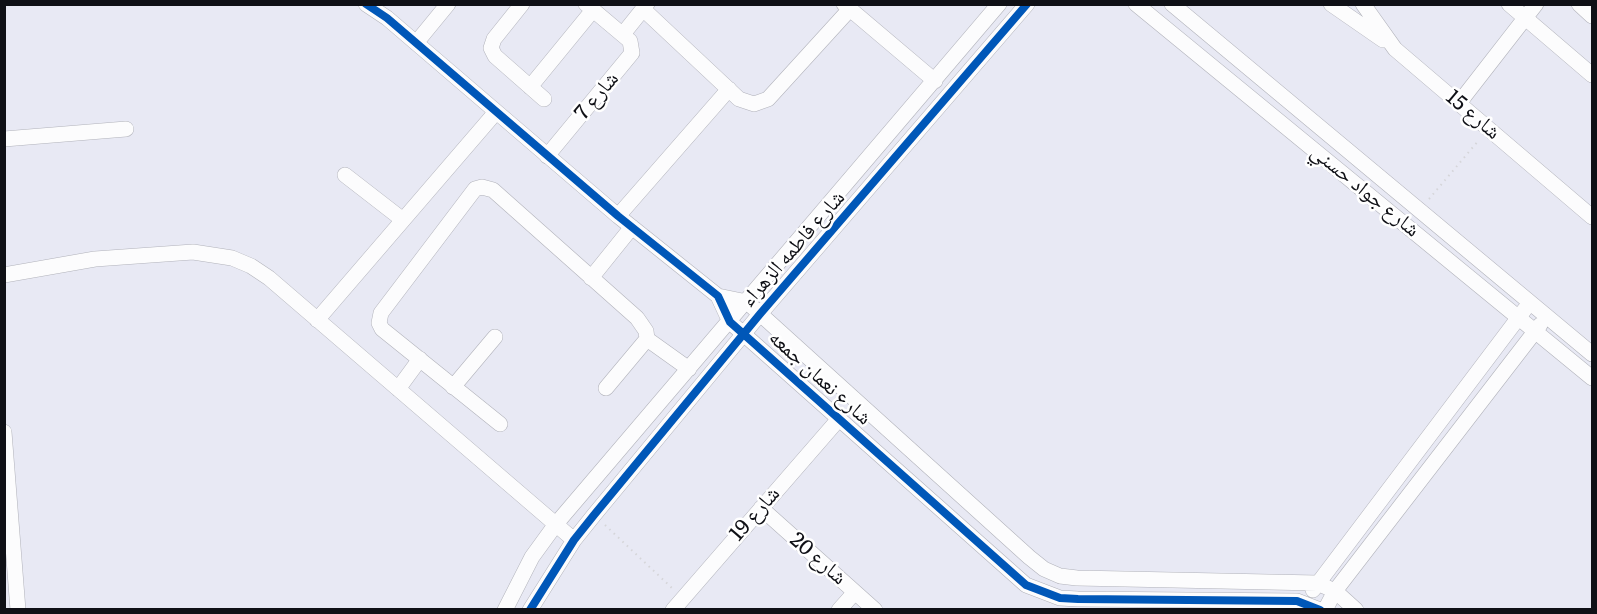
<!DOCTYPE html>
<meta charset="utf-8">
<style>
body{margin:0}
#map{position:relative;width:1597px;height:614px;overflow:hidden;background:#e8e9f4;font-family:Literata,serif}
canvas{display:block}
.frame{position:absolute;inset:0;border:6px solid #0f1016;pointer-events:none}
</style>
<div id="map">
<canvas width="1597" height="614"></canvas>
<div class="frame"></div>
</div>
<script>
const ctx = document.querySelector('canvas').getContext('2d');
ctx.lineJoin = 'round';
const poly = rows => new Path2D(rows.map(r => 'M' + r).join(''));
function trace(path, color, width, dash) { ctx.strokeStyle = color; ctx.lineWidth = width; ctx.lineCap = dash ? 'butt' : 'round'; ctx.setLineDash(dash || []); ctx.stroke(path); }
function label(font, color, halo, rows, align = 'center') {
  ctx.font = font + ' Literata,"Noto Naskh Arabic",serif'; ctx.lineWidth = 5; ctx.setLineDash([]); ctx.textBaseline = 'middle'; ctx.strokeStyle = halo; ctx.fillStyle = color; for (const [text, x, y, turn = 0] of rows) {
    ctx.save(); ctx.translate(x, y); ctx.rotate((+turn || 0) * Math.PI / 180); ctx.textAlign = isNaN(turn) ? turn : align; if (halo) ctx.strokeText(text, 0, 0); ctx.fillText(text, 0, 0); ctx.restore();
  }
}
const path = poly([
 [1429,199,1479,140],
 [605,525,673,589]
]);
const minor = poly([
 [366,4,387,18,618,216,718,296,730,322,1026,585,1060,598,1078,599,1297,601,1320,610],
 [522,4,494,39,491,48,495,56,544,99],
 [844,4,935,81],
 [1136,4,1592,378],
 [1172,4,1592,354],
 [1331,4,1383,40],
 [1363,4,1395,49,1592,217],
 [1509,4,1592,75],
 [1579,4,1592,16],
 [643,9,739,99,754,104,768,99,850,9],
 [623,34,647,4],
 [416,43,448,4],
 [530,87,593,10],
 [1459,103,1536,4],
 [4,139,126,129],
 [547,156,632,53,630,41,586,4],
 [345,175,403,220],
 [618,216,729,89],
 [4,275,95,259,193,252,232,258,251,266,269,278,574,540],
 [591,278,632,227],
 [718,296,747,302,1029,557,1044,569,1060,576,1077,578,1317,583,1335,591,1356,610],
 [317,320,496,112],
 [453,387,495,337],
 [606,388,647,339],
 [398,389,420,359],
 [500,424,382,329,379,323,381,313,475,189,482,187,493,190,637,318,646,331,647,339,689,369],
 [4,432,18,610],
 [761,508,875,610],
 [1313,590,1525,309],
 [505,610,532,557,556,524,999,4],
 [530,610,574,540,594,515,760,314,1027,4],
 [673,610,838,420],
 [839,610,855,592],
 [1325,610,1335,591,1540,325]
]);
const cycleway = poly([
 [366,4,387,18,618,216,718,296,730,322,1026,585,1060,598,1078,599,1297,601,1320,610],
 [530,610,574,540,594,515,760,314,1027,4]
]);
const streetNames = [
 ["شارع 7",597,96,-50],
 ["شارع 15",1473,115,40],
 ["شارع جواد حسني",1365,191,39],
 ["شارع فاطمه الزهراء",793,249,-49],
 ["شارع نعمان جمعه",820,378,42],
 ["شارع 19",755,514,-49],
 ["شارع 20",818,559,41]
];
trace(minor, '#b1b2ba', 16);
trace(path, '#d5d5d9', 2, [1.5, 4.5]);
trace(minor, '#fcfcfd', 15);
trace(cycleway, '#0057b8', 8);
label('21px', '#0f1016', '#fff', streetNames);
</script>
